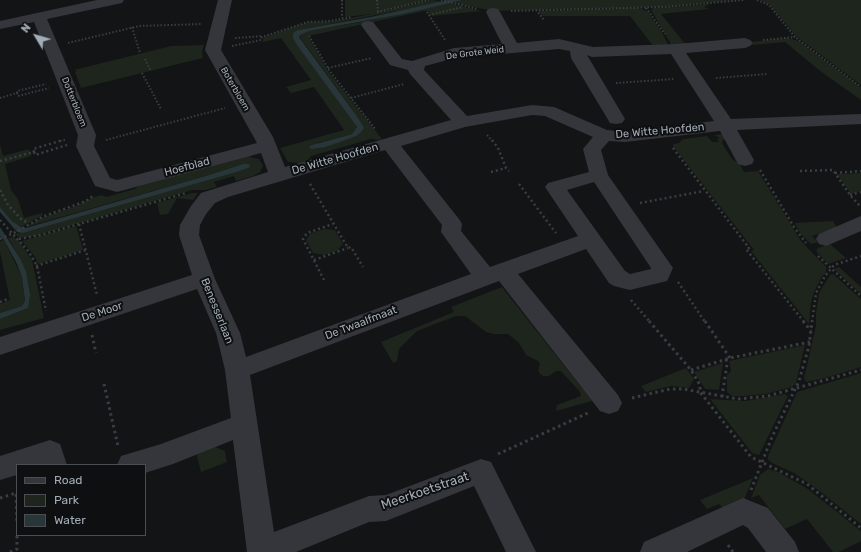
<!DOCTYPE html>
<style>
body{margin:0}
#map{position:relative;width:861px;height:552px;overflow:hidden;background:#131415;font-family:Rubik,sans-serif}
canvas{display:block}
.legend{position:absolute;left:16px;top:464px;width:130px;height:72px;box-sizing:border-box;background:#0e0f10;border:1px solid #4a4e53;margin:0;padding:5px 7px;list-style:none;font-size:12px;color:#a3adb7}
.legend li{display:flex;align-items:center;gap:8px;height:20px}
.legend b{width:20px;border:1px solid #4a4e53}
.north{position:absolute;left:16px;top:16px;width:40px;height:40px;-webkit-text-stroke:3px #0e0f10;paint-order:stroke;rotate:308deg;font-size:11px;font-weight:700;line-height:16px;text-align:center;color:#a3adb7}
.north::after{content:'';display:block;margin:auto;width:14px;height:18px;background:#a3adb7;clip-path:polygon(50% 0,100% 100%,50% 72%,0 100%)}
</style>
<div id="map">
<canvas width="861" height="552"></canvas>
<ul class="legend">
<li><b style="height:5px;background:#34363b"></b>Road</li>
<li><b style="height:11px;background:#1d251d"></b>Park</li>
<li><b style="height:11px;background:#28363a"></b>Water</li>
</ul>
<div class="north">N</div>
</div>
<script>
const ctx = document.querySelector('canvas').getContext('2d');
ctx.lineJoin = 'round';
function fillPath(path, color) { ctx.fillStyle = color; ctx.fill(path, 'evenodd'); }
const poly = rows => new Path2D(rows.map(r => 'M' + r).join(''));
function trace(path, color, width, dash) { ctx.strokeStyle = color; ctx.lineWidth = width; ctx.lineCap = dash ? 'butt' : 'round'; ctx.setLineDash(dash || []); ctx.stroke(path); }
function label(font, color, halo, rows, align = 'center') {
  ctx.font = font + ' Rubik,sans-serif'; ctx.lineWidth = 4; ctx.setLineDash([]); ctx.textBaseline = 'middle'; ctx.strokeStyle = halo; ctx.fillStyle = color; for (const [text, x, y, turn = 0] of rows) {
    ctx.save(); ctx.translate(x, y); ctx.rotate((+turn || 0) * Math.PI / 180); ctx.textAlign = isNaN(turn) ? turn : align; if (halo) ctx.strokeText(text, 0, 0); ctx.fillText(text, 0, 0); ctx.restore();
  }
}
const green = poly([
 [345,0,427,0,375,13,432,0,444,2,298,30,293,38,357,127,352,134,317,143,326,147,360,133,356,115,299,36,300,35,309,31,372,20,449,3,481,11,432,16,428,11,424,11,308,36,328,71,382,139,378,140,371,139,311,156,307,161,299,163,288,162,280,148,344,130,314,87,291,93,286,87,311,80,281,38,263,42,263,39,264,37,309,22,330,22,371,14,345,17],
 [463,0,736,0,660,7,493,11,453,3],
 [760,0,861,0,861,85,796,36,770,5],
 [710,4,704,7,709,9,661,14,686,45,671,44,651,10,654,8],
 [623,8,638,8,647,11,662,32,668,45,654,47,630,16,542,16,538,11],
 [787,38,799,41,861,88,861,100,820,71,785,42,753,45,751,42],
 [204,45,202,51,203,58,81,88,75,72,77,71,74,70,171,46],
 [723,134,725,137,722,143,732,159,740,164,744,172,758,171,801,241,826,267,826,272,821,278,814,292,811,303,809,324,751,251,754,250,673,146,673,144,679,143,683,139,707,136,712,142,719,142,717,139,720,138,714,135],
 [0,144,3,156,29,149,31,156,5,164,11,190,18,199,24,218,42,213,43,215,21,227,12,221,0,207],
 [250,154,250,157,259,159,263,166,260,172,253,176,236,181,234,176,214,182,217,187,205,190,192,190,35,236,19,238,15,234,237,172,249,164,243,164,209,175,26,227,41,218,73,207,94,197,101,195,106,197,135,189,140,184],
 [861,173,861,191,851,194,837,174],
 [192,193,198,193,193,200,177,198,168,214,160,215,157,203],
 [833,221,838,229,812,236,818,242,811,244,800,233,795,223],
 [76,226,83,250,38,264,35,257,22,241],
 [325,229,335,230,343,244,337,251,324,255,313,253,306,240,311,233],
 [14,237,19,241,32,260,44,318,0,330,0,319,28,308,21,260,8,238],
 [4,240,22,277,25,302,22,306,0,313,0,304,10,300,0,252,0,241],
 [830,244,846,258,828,264,816,251,818,248],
 [839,267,861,287,861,294,834,269],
 [833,274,861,299,861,367,825,378,806,382,804,378,816,326,816,313,819,293,830,275],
 [502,287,592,401,556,411,557,405,581,396,580,392,561,371,556,371,549,376,543,376,540,374,538,370,540,364,538,361,526,355,519,343,508,334,494,334,486,332,465,316,456,316,417,331,399,349,397,361,393,363,381,342,454,312,451,307],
 [805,345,796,383,792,387,766,394,743,396,732,396,727,392,727,375,731,371,729,361],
 [723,363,719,390,705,389,694,372],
 [686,368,694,379,689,388,671,386,646,392,641,386],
 [861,373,861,524,813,486,794,473,772,463,768,460,768,456,797,392],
 [785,394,788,396,759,455,752,453,710,399,745,401],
 [213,446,225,451,227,462,201,472,196,452],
 [768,469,778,472,808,489,861,531,861,541,839,552,833,552,807,519,785,529,759,495,751,498,760,475],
 [753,478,743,502,724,510,719,504,707,509,700,500]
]);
const water = poly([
 [448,0,463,0,403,14,309,31,300,35,299,37,356,115,364,128,360,133,356,136,326,147,311,149,309,147,312,145,352,134,357,127,297,45,293,38,293,33,298,30,371,17],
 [243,164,249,164,250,167,237,172,22,233,17,232,0,212,0,207,12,221,21,227,26,228,209,175],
 [0,227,21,260,26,272,30,295,28,308,0,319,0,313,22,306,25,301,22,277,17,264,4,240,0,236]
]);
const pathFar2 = poly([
 [342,0,342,18],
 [377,0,378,12],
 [441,0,477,9],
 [757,0,769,5,795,37,861,87],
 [646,8,665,34],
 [536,10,544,20],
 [511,11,663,7,744,0],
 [377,12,429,0],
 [427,12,445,40],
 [429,15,463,7],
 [132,27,140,53],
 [309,36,329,70,376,130],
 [235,38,263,36],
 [763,40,795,37],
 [68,43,139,26,201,24],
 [232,46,261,40,262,37,308,22,330,21,352,17],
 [145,59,151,71],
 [328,68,372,58],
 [142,73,161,109],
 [716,78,767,74],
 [616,83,675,79],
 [17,93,17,91,46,84],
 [0,98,17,93,18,96,49,88],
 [351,98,404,84],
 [487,135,492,141],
 [106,140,225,108],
 [60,141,65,140]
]);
const pathFar1 = poly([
 [492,140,498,148,506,168,509,171],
 [673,148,749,248,746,249,804,322],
 [34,152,35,155,67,145],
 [0,161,34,152,33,149,63,140],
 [760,170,794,227,806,243],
 [800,171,833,170,850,195,860,206],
 [491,172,506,168],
 [835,173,861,171],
 [310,184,348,248,351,247,363,267],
 [519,184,556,233],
 [0,190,8,205,22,220,29,223],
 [850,195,861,192],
 [640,203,704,191],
 [0,220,29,252,37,266,46,311],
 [79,224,97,295],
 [0,239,16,232,42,217,86,201,93,196],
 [19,239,41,235,186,193],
 [818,256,861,296],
 [314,260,348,248],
 [36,266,86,250],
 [324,280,303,239,307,233,333,224],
 [678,282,705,322],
 [631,300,650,322],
 [0,302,8,299],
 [812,322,816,293,825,276,834,265,861,256]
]);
const path = poly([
 [649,321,691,370,700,385,700,392,751,457,807,484,861,528],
 [705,321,730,358],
 [803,321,811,331],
 [92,335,96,353],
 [691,370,730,358,810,342],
 [104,384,118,446],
 [722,397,727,364,726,359],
 [632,398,670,389,683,389,738,399,768,396,861,370],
 [498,454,588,413],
 [751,490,772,437,799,381,809,346,812,321],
 [0,498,16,493,17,523],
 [728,545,733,552],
 [10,552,17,549,17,536,20,535]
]);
const street = poly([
 [97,0,124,0,122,3,47,19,96,135,94,146,110,178,117,180,257,143,205,50,218,0,232,0,221,50,273,137,285,167,451,120,410,74,408,70,390,65,361,25,363,22,368,21,373,22,402,59,412,61,454,48,502,44,486,12,488,9,493,8,498,9,500,12,517,43,559,39,593,47,676,44,745,38,750,40,753,43,750,46,745,48,686,53,731,119,861,114,861,124,737,130,754,160,752,164,745,166,738,164,720,131,625,142,609,141,601,150,608,175,673,268,667,281,630,290,614,286,609,283,586,249,518,274,618,395,622,403,618,411,609,414,600,411,499,281,250,375,274,532,369,496,386,495,481,459,491,462,536,552,506,552,474,486,386,521,369,522,296,552,247,552,233,440,173,464,145,473,145,465,117,465,121,456,161,444,231,418,225,370,216,333,197,289,0,355,0,337,192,275,179,235,180,225,191,206,201,193,268,172,261,153,117,192,95,186,76,146,78,135,34,22,0,29,0,21,97,0],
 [559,49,570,51,571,58,610,123,616,124,622,123,625,119,587,55,592,57,671,54,714,121,625,132,607,130,554,107,532,105,467,116,424,70,425,66,455,58,559,49],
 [532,115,545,116,593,137,583,149,589,172,548,183,545,187,578,236,490,267,461,231,462,224,459,219,401,146,465,127,532,115],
 [385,150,442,225,441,232,471,274,246,357,240,333,215,279,199,235,200,225,206,214,215,203,228,197,385,150],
 [594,182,651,268,651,269,630,274,625,271,567,190,594,182],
 [861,216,861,231,826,246,819,244,816,239,819,234,861,216],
 [50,440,60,444,67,465,17,465,17,475,0,480,0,456,50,440],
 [743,498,768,508,795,542,799,552,766,552,748,528,743,525,687,552,640,552,644,542,743,498]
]);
const farStreetnames = [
 ["De Grote Weid",475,53,-7],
 ["Boterbloem",235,89,60],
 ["Dotterbloem",74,102,68]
];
const streetNames = [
 ["De Witte Hoofden",660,131,-5],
 ["De Witte Hoofden",335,159,-16],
 ["Hoefblad",187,167,-15],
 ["Benesserlaan",217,311,68],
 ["De Moor",102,312,-18],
 ["De Twaalfmaat",361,323,-21]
];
const nearStreetnames = [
 ["Meerkoetstraat",425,491,-19]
];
fillPath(green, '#1d251d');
fillPath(water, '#28363a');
trace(pathFar2, '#3a3e42', 2, [1.5, 2]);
trace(pathFar1, '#3a3e42', 2.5, [2, 3]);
trace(path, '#3a3e42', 3, [2.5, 3.5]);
fillPath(street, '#34363b');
label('9px', '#a3adb7', '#0e0f10', farStreetnames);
label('11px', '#a3adb7', '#0e0f10', streetNames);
label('13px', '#a3adb7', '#0e0f10', nearStreetnames);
</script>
